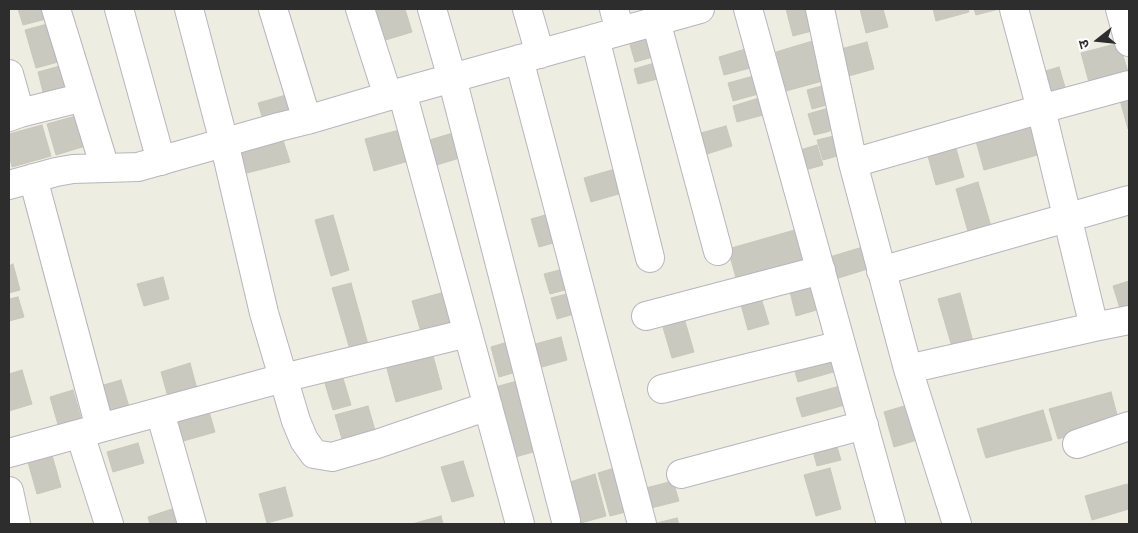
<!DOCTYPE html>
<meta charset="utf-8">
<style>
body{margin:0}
#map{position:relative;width:1138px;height:533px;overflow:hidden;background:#edede2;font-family:Helvetica,"Noto Sans Devanagari",sans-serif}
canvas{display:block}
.frame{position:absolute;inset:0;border:10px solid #2d2d2d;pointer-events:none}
.north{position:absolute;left:1073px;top:15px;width:50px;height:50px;-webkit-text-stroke:4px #fff;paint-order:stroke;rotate:254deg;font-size:14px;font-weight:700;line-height:20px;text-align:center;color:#2d2d2d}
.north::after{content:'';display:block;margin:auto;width:18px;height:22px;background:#2d2d2d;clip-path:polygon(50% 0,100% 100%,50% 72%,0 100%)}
</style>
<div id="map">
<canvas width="1138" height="533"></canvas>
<div class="frame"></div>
<div class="north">उ</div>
</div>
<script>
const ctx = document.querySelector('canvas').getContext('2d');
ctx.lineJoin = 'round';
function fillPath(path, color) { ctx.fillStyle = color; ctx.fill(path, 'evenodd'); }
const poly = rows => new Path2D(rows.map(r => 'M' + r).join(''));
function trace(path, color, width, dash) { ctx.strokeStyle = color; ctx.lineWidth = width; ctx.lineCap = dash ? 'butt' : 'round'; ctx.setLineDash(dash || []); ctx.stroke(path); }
const building = poly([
 [18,9,47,9,50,18,23,25,18,9],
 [368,9,405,9,412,32,379,42,368,9],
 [786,9,817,9,823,28,793,36,786,9],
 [860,9,883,9,888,27,866,33,860,9],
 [933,9,968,9,969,12,936,21,933,9],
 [974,9,999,9,976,15,974,9],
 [51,23,62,61,36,68,25,30,51,23],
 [646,33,653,57,635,62,628,38,646,33],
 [819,39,830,79,786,91,776,52,819,39],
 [867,42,874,69,845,77,837,50,867,42],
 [1119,43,1129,75,1090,86,1081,53,1119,43],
 [752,47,758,66,724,75,719,57,752,47],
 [661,61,665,77,638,84,634,69,661,61],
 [67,64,75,92,45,100,38,72,67,64],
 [1059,67,1068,97,1040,105,1032,75,1059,67],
 [757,75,762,93,733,101,728,83,757,75],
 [829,84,834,103,812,109,807,90,829,84],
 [1129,86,1129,129,1128,129,1117,89,1129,86],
 [286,95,292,115,264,123,258,103,286,95],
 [762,97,767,114,737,122,733,106,762,97],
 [835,106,832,130,827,132,814,135,808,114,835,106],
 [83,114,92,144,56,155,47,124,83,114],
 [1038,116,1048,152,984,170,974,134,1038,116],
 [42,125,51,156,12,167,9,154,9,134,42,125],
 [726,126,732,146,707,154,701,133,726,126],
 [403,129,412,160,374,171,365,139,403,129],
 [456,132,463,157,430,167,423,142,456,132],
 [842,134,848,153,823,160,817,140,842,134],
 [283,140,290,162,247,173,241,152,283,140],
 [954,141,964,177,936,185,926,149,954,141],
 [817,145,823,165,798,172,793,152,817,145],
 [615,169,622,193,591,202,584,178,615,169],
 [978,182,993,233,970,239,956,189,978,182],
 [556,212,564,240,539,247,531,219,556,212],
 [333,215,349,270,331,276,315,220,333,215],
 [798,229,808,265,738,285,728,249,798,229],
 [866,246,874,267,829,281,823,259,866,246],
 [13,264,20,290,9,293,9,266,13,264],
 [571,267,576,287,550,294,544,274,571,267],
 [163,277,169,299,144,306,137,284,163,277],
 [811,277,820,309,796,316,788,284,811,277],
 [1129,281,1129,317,1123,318,1113,286,1129,281],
 [351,283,369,348,351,353,332,288,351,283],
 [758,288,769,324,748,330,738,294,758,288],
 [578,291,584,311,557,319,551,298,578,291],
 [441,293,450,324,421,332,412,301,441,293],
 [960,293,973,342,952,347,938,299,960,293],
 [18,297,24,317,9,321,9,299,18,297],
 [682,311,694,352,672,358,660,317,682,311],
 [561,337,567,360,542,367,535,344,561,337],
 [514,340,523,370,499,377,491,347,514,340],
 [831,350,837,371,798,382,792,361,831,350],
 [432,352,442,389,396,402,386,365,432,352],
 [190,363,197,389,168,397,161,372,190,363],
 [22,370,32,404,9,411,9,374,22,370],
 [342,375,351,405,333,410,324,380,342,375],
 [524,379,544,449,508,459,488,389,524,379],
 [121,380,130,410,108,416,100,386,121,380],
 [840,386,845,405,802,417,796,398,840,386],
 [73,390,82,421,59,428,50,397,73,390],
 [1111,392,1119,422,1058,439,1049,409,1111,392],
 [914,403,924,438,894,447,884,412,914,403],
 [368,406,377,437,344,446,335,415,368,406],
 [208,408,215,432,173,444,166,420,208,408],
 [1043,410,1052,440,986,458,977,429,1043,410],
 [833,433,841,460,817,466,810,440,833,433],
 [138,443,144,463,113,472,107,452,138,443],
 [50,448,61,487,37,494,26,455,50,448],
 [463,461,474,496,452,502,441,467,463,461],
 [624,465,637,509,610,516,598,473,624,465],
 [830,468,841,509,816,516,804,475,830,468],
 [595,474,606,516,581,523,570,482,595,474],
 [673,481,679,501,647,509,642,489,673,481],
 [1127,484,1129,492,1129,509,1092,520,1085,496,1127,484],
 [285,487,293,516,267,523,259,494,285,487],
 [178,507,184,524,150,524,148,517,178,507],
 [441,516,443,524,412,524,441,516],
 [677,518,679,524,653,524,677,518]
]);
const minor = poly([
 [56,9,105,168],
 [119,9,161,161],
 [189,9,224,142,264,313,296,421,304,440,314,454,332,457,377,444,488,406],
 [273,9,307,120],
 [360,9,388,96],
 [432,9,452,78,566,521],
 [527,9,540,54],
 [614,9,620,31],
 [748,9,891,524],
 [820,9,853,163,908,369,957,524],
 [1014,9,1041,109,1094,327],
 [1120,9,1129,42],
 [656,21,718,251],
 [595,38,650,258],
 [519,59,642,524],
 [9,74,20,113,9,117],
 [402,92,520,524],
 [20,113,72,100],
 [853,163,1041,109,1129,85],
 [33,178,100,428],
 [9,185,56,172,73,169,138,167,279,127,307,120,402,92,700,9],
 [881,271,1129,200],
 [646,316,821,270],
 [908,369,1094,327,1129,320],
 [662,389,841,345],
 [160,412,192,524],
 [80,434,109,524],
 [1077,444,1129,426],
 [9,453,283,378,468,333],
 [681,474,864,425],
 [9,491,16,524]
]);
fillPath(building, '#c9c9c0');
trace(building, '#c7c8bb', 1);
trace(minor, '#b7b5bf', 30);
trace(minor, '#fff', 28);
</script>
